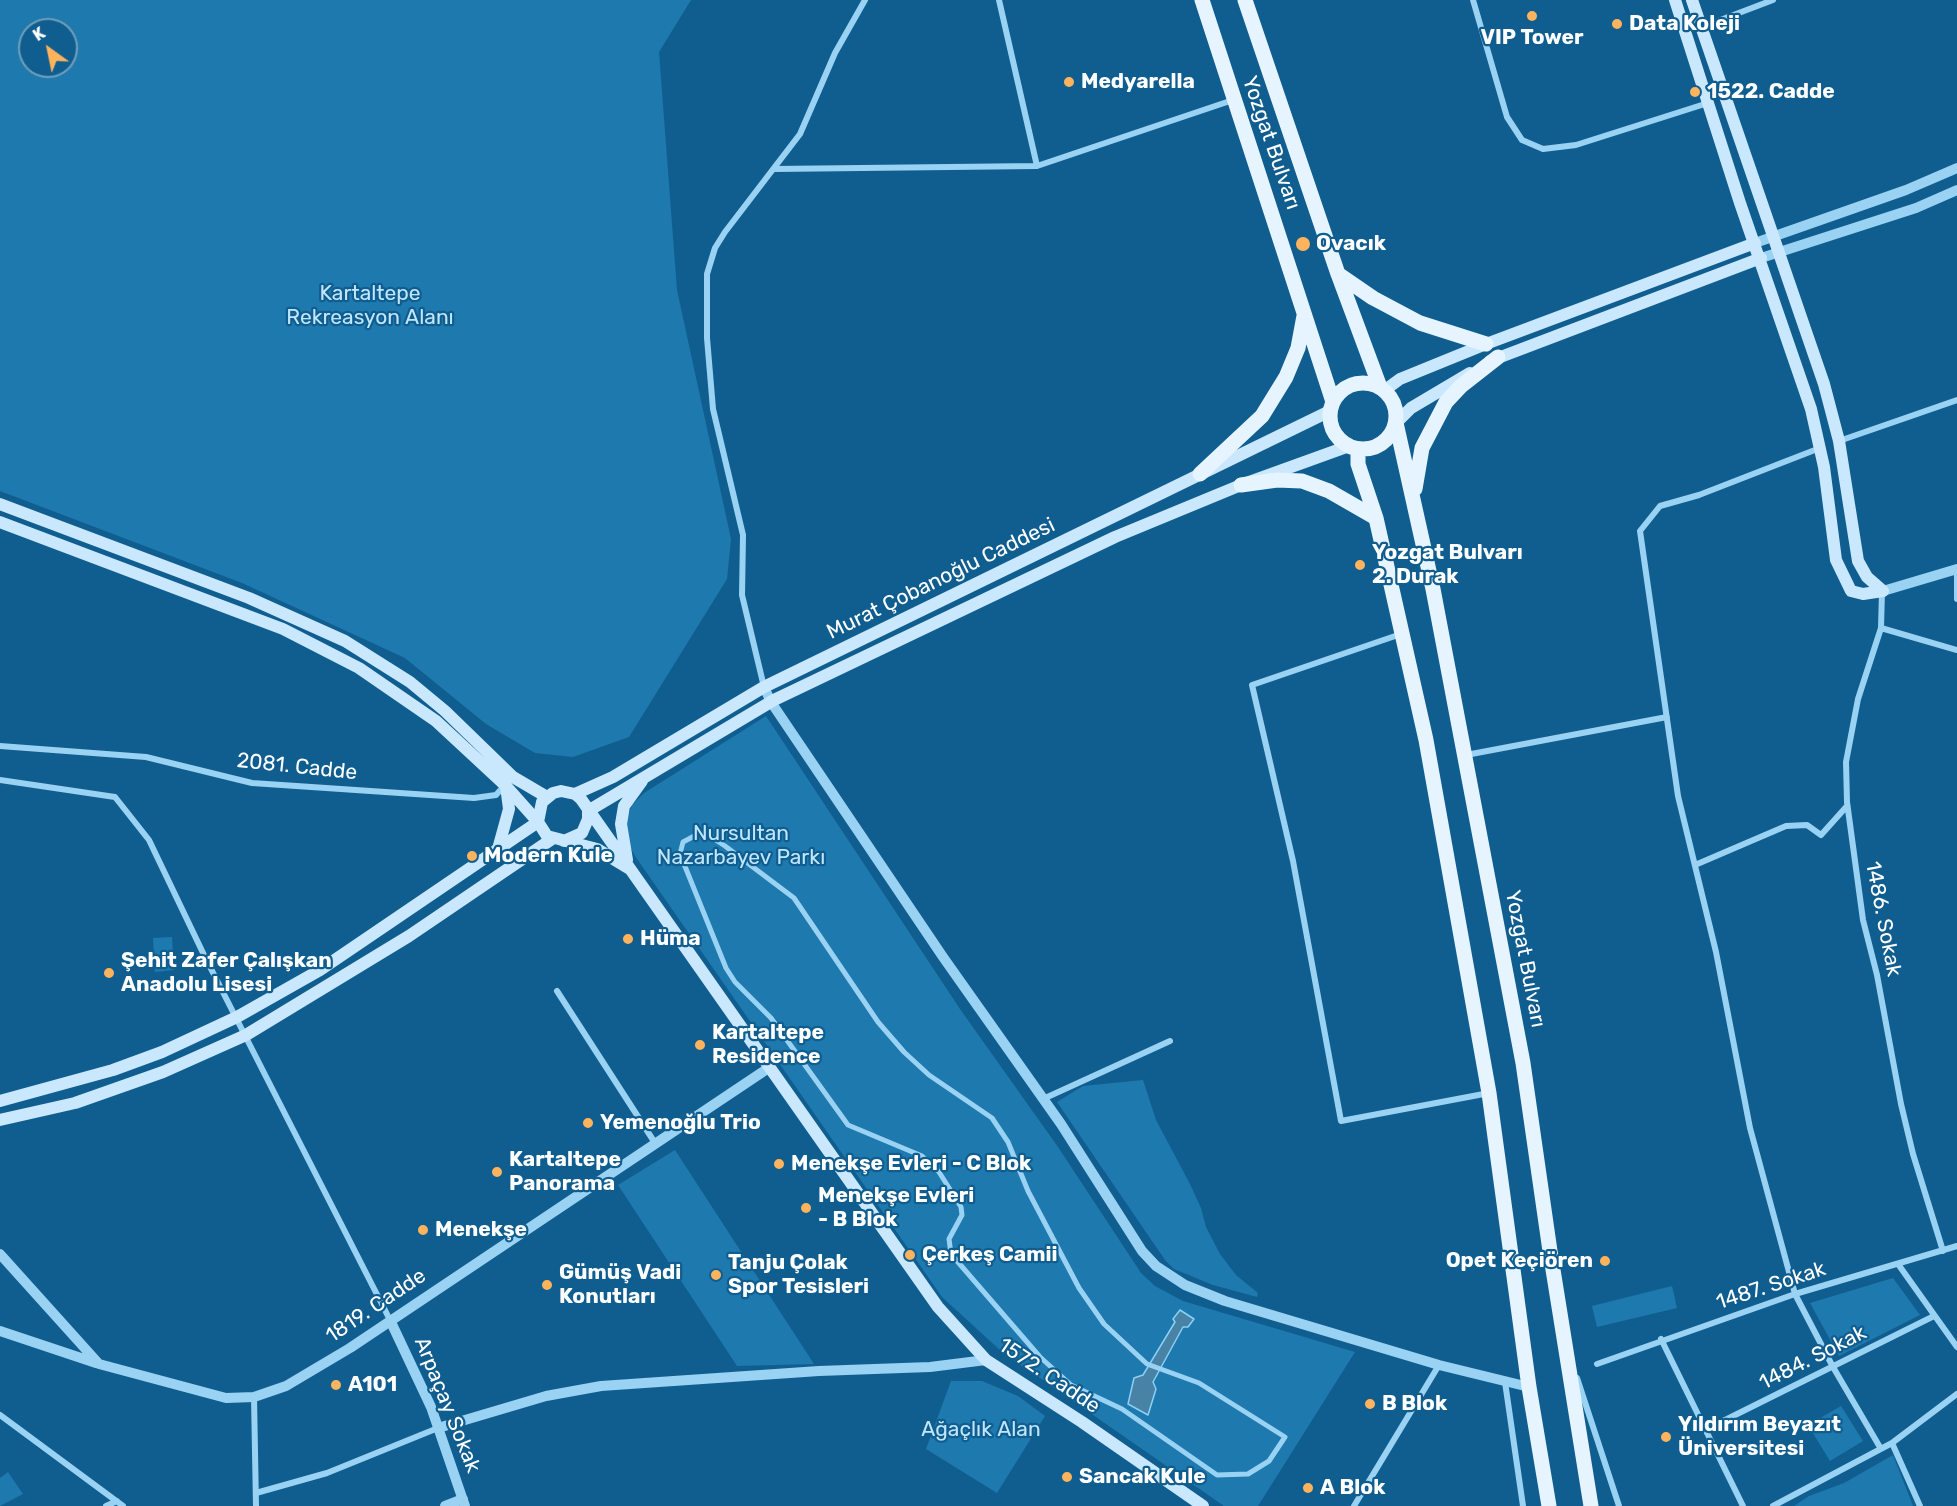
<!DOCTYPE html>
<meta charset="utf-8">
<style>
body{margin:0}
#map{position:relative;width:1957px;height:1506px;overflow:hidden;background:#105e90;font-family:Rubik,sans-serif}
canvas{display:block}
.north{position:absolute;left:18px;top:18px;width:60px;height:60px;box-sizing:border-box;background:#105e90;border:2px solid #709ebc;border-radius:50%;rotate:327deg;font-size:16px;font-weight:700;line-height:24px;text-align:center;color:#fff}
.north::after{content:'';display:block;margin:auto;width:21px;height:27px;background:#ffb35c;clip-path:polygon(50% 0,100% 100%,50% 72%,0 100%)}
</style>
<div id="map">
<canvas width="1957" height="1506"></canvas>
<div class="north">K</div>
</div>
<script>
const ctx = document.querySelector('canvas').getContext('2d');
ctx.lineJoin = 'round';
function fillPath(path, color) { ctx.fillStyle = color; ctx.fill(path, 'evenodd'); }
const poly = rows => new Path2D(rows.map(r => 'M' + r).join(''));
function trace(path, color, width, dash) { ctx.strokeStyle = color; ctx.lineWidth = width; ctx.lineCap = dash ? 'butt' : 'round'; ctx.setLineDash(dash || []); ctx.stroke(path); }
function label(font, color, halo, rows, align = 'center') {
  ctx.font = font + ' Rubik,sans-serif'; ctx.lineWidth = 4.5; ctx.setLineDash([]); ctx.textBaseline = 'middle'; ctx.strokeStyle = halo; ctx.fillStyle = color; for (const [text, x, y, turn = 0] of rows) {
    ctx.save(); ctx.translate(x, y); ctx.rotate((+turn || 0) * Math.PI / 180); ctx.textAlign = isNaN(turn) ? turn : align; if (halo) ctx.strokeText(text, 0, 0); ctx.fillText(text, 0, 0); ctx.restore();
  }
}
const green = poly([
 [0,0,691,0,659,52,677,290,731,539,727,579,629,737,573,757,535,753,486,724,405,658,242,583,0,491],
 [30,30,66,30,66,66,30,66],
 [766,716,960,1009,1058,1147,1141,1273,1155,1286,1183,1301,1355,1352,1258,1506,1224,1506,1001,1351,942,1297,635,856,630,847,626,822,632,805,644,793],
 [172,937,174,970,155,972,153,938],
 [1143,1080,1156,1120,1190,1184,1201,1208,1206,1227,1220,1254,1236,1275,1258,1293,1257,1297,1213,1285,1174,1269,1165,1260,1057,1102,1083,1086],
 [675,1150,814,1364,815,1364,737,1366,618,1185],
 [1893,1278,1920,1315,1839,1356,1810,1303],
 [1672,1286,1677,1308,1597,1327,1592,1306],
 [951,1381,982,1381,1018,1396,1045,1416,997,1493,926,1449],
 [1841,1406,1863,1441,1830,1461,1808,1425],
 [1893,1455,1913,1506,1794,1506,1809,1496,1844,1483],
 [8,1472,23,1494,0,1506,0,1478]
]);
const water = poly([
 [1180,1310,1194,1319,1188,1327,1183,1327,1153,1382,1156,1389,1148,1415,1128,1404,1134,1378,1143,1375,1175,1322,1173,1319,1180,1310]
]);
const pedestrian = poly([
 [700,833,708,835,725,846,794,898,878,1022,904,1052,929,1075,992,1118,1008,1142,1028,1191,1079,1288,1104,1324,1147,1364,1199,1383,1285,1437,1269,1461,1248,1474,1217,1475,1122,1409,1071,1385,1040,1357,951,1254,949,1239,962,1215,961,1207,939,1172,922,1156,848,1125,771,1018,735,982,726,968,680,854,683,842,700,833]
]);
const minor = poly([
 [999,0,1037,166],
 [1473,0,1507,117,1522,140,1543,149,1576,145,1708,103],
 [1702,27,1773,0],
 [774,169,1037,166,1233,100],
 [1839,441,1957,400],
 [1820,448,1699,495,1660,506,1640,531,1678,796,1716,952,1750,1128,1795,1294,1833,1367,1881,1449],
 [1957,569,1957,599],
 [1882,591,1881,628,1858,699,1846,762,1847,802,1863,920,1877,975,1901,1104,1913,1154,1943,1251],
 [1881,628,1957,650],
 [1401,634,1252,685,1293,861,1341,1121,1489,1093],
 [764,687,742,595,743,535,713,409,707,338,707,274,715,248,725,232,800,134,835,53,865,0],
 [0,746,146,757,252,783,474,798,496,795,504,786],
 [1466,755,1667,717],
 [0,780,115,797,149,840,204,955,390,1320],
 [1695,865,1786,826,1807,825,1821,835,1847,806],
 [557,991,655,1143],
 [1043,1099,1170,1041],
 [1898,1264,1957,1347],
 [1661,1339,1743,1506],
 [1597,1364,1795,1294,1957,1246],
 [1577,1378,1619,1506],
 [1505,1382,1523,1506],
 [254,1397,256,1506],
 [0,1415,123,1506],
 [1707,1429,1934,1316],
 [1892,1443,1920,1506],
 [256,1493,327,1473,438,1428],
 [106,1506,117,1501],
 [1354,1506,1439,1365],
 [1773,1506,1892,1443,1957,1394]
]);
const tertiary = poly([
 [1755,243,1906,190,1957,168],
 [1761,258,1916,208,1957,190],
 [1883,591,1957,569],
 [764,687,771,702,943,957,1061,1124,1142,1251,1156,1266,1185,1285,1225,1301,1439,1365,1529,1387],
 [0,1254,99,1364,226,1398,254,1397,286,1386,350,1348,770,1067],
 [390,1320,431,1407,465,1506],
 [0,1331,96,1363],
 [438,1428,546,1396,601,1386,819,1371,930,1367,986,1360],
 [445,1506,463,1499]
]);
const secondary = poly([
 [1675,0,1740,203,1811,409,1824,467,1836,560,1851,591,1863,594,1883,591],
 [1692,0,1824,384,1839,441,1858,561,1867,577,1883,591],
 [1490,361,1761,258],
 [1385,390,1400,379,1486,344,1755,243],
 [1396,423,1411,408,1470,373],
 [0,504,249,598,345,641,410,682,445,711,513,777,547,797],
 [0,522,283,629,359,668,436,721,505,785,538,822],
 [575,794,613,777,764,687,1330,411],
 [588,811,774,700,1115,537,1241,485,1349,446],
 [564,841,582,833,588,819,588,811],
 [498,849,509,809,506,786],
 [627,860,621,824,624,806,642,781],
 [630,869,597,849,547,836,538,822,542,802,553,793,561,791,575,794,581,799,938,1307,986,1360,1082,1422,1203,1506],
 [0,1101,113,1070,162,1052,237,1017,320,970,538,822],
 [0,1120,75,1103,163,1072,246,1035,409,936,552,839]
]);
const primary = poly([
 [1202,0,1333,402],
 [1245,0,1338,274,1380,387],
 [1338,274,1373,298,1420,323,1486,344],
 '1330 416a33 33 0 1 1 66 0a33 33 0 1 1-66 0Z',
 [1396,423,1433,589,1523,1063,1550,1251,1591,1506],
 [1358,449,1358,464,1376,518,1426,740,1489,1093,1529,1387,1549,1506],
 [1200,474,1262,416,1286,377,1298,348,1304,316],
 [1241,485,1277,480,1302,481,1329,491,1376,518],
 [1415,489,1422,448,1446,402,1461,386,1498,357]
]);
const markers = [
 [1532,16,6,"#ffb35c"],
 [1617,24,6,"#ffb35c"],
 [1069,82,6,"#ffb35c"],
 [1695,92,6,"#ffb35c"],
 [1303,244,8,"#ffb35c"],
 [1360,565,6,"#ffb35c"],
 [472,856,6,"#ffb35c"],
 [628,939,6,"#ffb35c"],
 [109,973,6,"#ffb35c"],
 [700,1045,6,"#ffb35c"],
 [588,1123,6,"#ffb35c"],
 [779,1164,6,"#ffb35c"],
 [497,1172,6,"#ffb35c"],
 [806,1208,6,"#ffb35c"],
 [423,1230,6,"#ffb35c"],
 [910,1255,6,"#ffb35c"],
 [1605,1261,6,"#ffb35c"],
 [716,1275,6,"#ffb35c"],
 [547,1285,6,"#ffb35c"],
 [336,1385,6,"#ffb35c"],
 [1370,1404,6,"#ffb35c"],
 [1666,1437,6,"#ffb35c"],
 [1067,1477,6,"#ffb35c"],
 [1308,1488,6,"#ffb35c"]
];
const poiNames = [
 ["Data Koleji",1629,24],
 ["VIP Tower",1532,38,"center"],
 ["Medyarella",1081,82],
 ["1522. Cadde",1707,92],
 ["Ovacık",1316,244],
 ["Yozgat Bulvarı",1372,553],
 ["2. Durak",1372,577],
 ["Modern Kule",484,856],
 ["Hüma",640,939],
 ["Şehit Zafer Çalışkan",121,961],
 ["Anadolu Lisesi",121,985],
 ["Kartaltepe",712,1033],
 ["Residence",712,1057],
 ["Yemenoğlu Trio",600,1123],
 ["Kartaltepe",509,1160],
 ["Panorama",509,1184],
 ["Menekşe Evleri - C Blok",791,1164],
 ["Menekşe Evleri",818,1196],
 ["- B Blok",818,1220],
 ["Menekşe",435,1230],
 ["Çerkeş Camii",922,1255],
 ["Opet Keçiören",1593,1261,"right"],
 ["Tanju Çolak",728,1263],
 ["Spor Tesisleri",728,1287],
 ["Gümüş Vadi",559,1273],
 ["Konutları",559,1297],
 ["A101",348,1385],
 ["B Blok",1382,1404],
 ["Yıldırım Beyazıt",1678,1425],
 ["Üniversitesi",1678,1449],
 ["Sancak Kule",1079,1477],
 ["A Blok",1320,1488]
];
const streetNames = [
 ["Yozgat Bulvarı",1271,143,71],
 ["Murat Çobanoğlu Caddesi",941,579,-26],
 ["2081. Cadde",297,767,6],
 ["1486. Sokak",1883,919,79],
 ["Yozgat Bulvarı",1525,959,79],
 ["1487. Sokak",1771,1286,-18],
 ["1819. Cadde",376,1306,-34],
 ["1484. Sokak",1813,1358,-27],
 ["1572. Cadde",1049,1376,34],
 ["Arpaçay Sokak",447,1405,68]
];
const parkNames = [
 ["Kartaltepe",370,294],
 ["Rekreasyon Alanı",370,318],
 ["Nursultan",741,834],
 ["Nazarbayev Parkı",741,858],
 ["Ağaçlık Alan",981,1430]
];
fillPath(green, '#1e79ae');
fillPath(water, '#4882a5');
trace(water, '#8bd0f7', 1.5);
trace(pedestrian, '#9ad2f3', 5);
trace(minor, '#9ad2f3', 6);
trace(tertiary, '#9ad2f3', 10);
trace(secondary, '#c9e8fd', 12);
trace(primary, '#e6f4ff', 15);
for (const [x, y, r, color] of markers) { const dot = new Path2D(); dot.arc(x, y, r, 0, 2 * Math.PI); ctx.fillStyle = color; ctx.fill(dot); trace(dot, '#105e90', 2); }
label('bold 21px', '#fff', '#105e90', poiNames, 'left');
label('21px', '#fff', '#105e90', streetNames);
label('21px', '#c1e7fe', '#105e90', parkNames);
</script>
